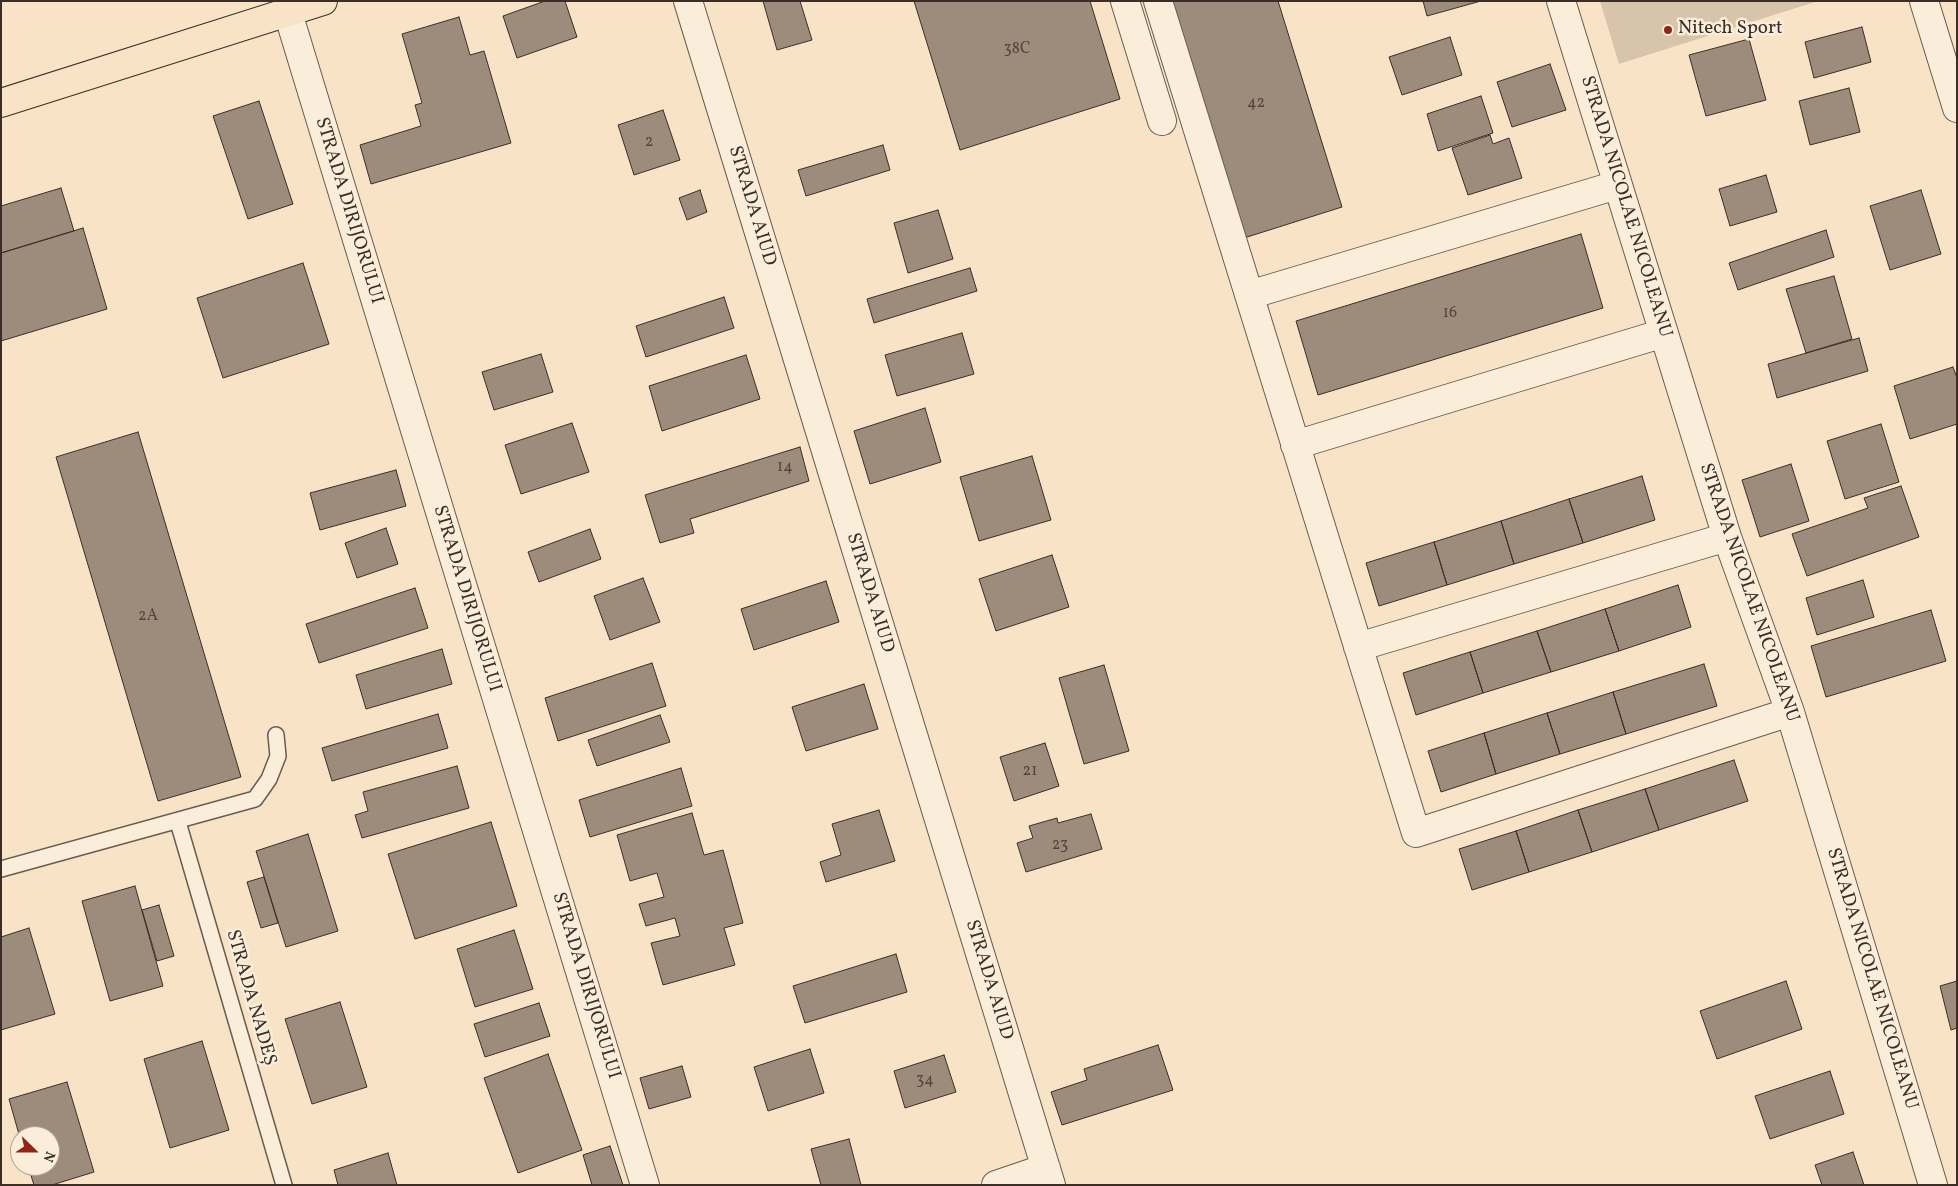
<!DOCTYPE html>
<meta charset="utf-8">
<style>
body{margin:0}
#map{position:relative;width:1958px;height:1186px;overflow:hidden;background:#f8e3c6;font-family:Vollkorn,serif}
canvas{display:block}
.frame{position:absolute;inset:0;border:2px solid #3b2e29;pointer-events:none}
.north{position:absolute;left:10px;top:1126px;width:50px;height:50px;box-sizing:border-box;background:#faedda;border:1px solid #aea193;border-radius:50%;rotate:112deg;font-size:14px;font-weight:700;line-height:20px;text-align:center;color:#3b2e29}
.north::after{content:'';display:block;margin:auto;width:18px;height:22px;background:#8f2418;clip-path:polygon(50% 0,100% 100%,50% 72%,0 100%)}
</style>
<div id="map">
<canvas width="1958" height="1186"></canvas>
<div class="frame"></div>
<div class="north">N</div>
</div>
<script>
const ctx = document.querySelector('canvas').getContext('2d');
ctx.lineJoin = 'round';
function fillPath(path, color) { ctx.fillStyle = color; ctx.fill(path, 'evenodd'); }
const poly = rows => new Path2D(rows.map(r => 'M' + r).join(''));
function trace(path, color, width, dash) { ctx.strokeStyle = color; ctx.lineWidth = width; ctx.lineCap = dash ? 'butt' : 'round'; ctx.setLineDash(dash || []); ctx.stroke(path); }
function label(font, color, halo, rows, align = 'center') {
  ctx.font = font + ' Vollkorn,serif'; ctx.lineWidth = 5; ctx.setLineDash([]); ctx.textBaseline = 'middle'; ctx.strokeStyle = halo; ctx.fillStyle = color; for (const [text, x, y, turn = 0] of rows) {
    ctx.save(); ctx.translate(x, y); ctx.rotate((+turn || 0) * Math.PI / 180); ctx.textAlign = isNaN(turn) ? turn : align; if (halo) ctx.strokeText(text, 0, 0); ctx.fillText(text, 0, 0); ctx.restore();
  }
}
const green = poly([
 [1600,1,1818,1,1619,64]
]);
const building = poly([
 [545,1,565,1,577,37,517,58,503,16,545,1],
 [763,1,800,1,812,40,777,50,763,1],
 [914,1,1090,1,1120,99,960,150,914,1],
 [1170,1,1278,1,1342,207,1244,238,1170,1],
 [1423,1,1481,1,1427,16,1423,1],
 [459,17,470,55,484,51,511,143,371,184,360,145,421,126,415,105,422,103,402,34,459,17],
 [1862,27,1871,62,1814,78,1805,42,1862,27],
 [1450,37,1462,75,1402,95,1389,57,1450,37],
 [1749,39,1766,100,1706,116,1689,55,1749,39],
 [1550,64,1566,110,1512,127,1497,82,1550,64],
 [1849,88,1860,132,1810,145,1799,101,1849,88],
 [1481,96,1493,133,1438,151,1427,114,1481,96],
 [259,101,293,204,248,219,213,116,259,101],
 [663,110,680,160,634,175,618,125,663,110],
 [1490,135,1493,144,1509,138,1522,178,1468,195,1452,148,1490,135],
 [883,145,890,170,806,196,798,170,883,145],
 [1766,175,1777,212,1730,226,1719,189,1766,175],
 [61,188,74,231,1,253,1,206,61,188],
 [700,190,707,212,687,220,679,198,700,190],
 [1921,190,1941,254,1890,270,1870,206,1921,190],
 [938,210,953,259,908,273,894,223,938,210],
 [83,228,107,309,1,341,1,253,83,228],
 [1826,230,1834,257,1738,290,1729,263,1826,230],
 [1581,234,1603,308,1318,395,1296,321,1581,234],
 [303,263,329,344,223,378,197,298,303,263],
 [970,268,977,291,874,323,867,299,970,268],
 [1834,276,1852,339,1806,353,1786,289,1834,276],
 [724,297,734,328,646,357,636,326,724,297],
 [962,333,974,374,897,396,885,355,962,333],
 [1859,338,1868,371,1777,398,1768,364,1859,338],
 [541,354,553,392,494,410,482,372,541,354],
 [746,355,760,399,662,431,649,386,746,355],
 [1953,367,1957,378,1957,424,1910,439,1894,386,1953,367],
 [925,408,941,462,870,484,854,431,925,408],
 [572,423,589,472,521,494,505,445,572,423],
 [1881,424,1899,482,1845,499,1827,441,1881,424],
 [138,432,241,777,158,801,56,457,138,432],
 [800,447,809,481,690,519,694,533,660,543,645,495,800,447],
 [1032,456,1051,520,979,541,960,477,1032,456],
 [1791,464,1809,521,1760,537,1742,480,1791,464],
 [396,470,406,506,320,530,310,493,396,470],
 [1642,476,1655,520,1583,543,1569,499,1642,476],
 [1901,486,1919,537,1807,576,1792,534,1868,508,1864,498,1901,486],
 [1569,499,1583,543,1514,564,1501,521,1569,499],
 [1501,521,1514,564,1447,585,1434,542,1501,521],
 [386,528,398,564,357,578,345,543,386,528],
 [590,529,601,559,539,582,528,552,590,529],
 [1434,542,1447,585,1379,606,1366,563,1434,542],
 [1052,555,1069,607,996,631,979,579,1052,555],
 [643,578,660,622,610,640,594,596,643,578],
 [1863,580,1874,617,1817,635,1806,598,1863,580],
 [826,581,839,622,754,650,741,609,826,581],
 [1678,585,1691,627,1619,651,1605,609,1678,585],
 [415,588,428,628,319,663,306,624,415,588],
 [1605,609,1619,651,1551,672,1537,631,1605,609],
 [1931,610,1946,661,1826,697,1811,646,1931,610],
 [1537,631,1551,672,1483,693,1470,652,1537,631],
 [442,649,452,684,366,709,356,675,442,649],
 [1470,652,1483,693,1416,715,1403,673,1470,652],
 [652,663,666,706,558,741,545,698,652,663],
 [1704,664,1717,706,1626,734,1613,692,1704,664],
 [1104,665,1129,751,1084,764,1059,678,1104,665],
 [864,684,878,729,806,751,792,707,864,684],
 [1613,692,1626,734,1560,754,1547,713,1613,692],
 [1547,713,1560,754,1496,774,1484,733,1547,713],
 [438,714,448,748,332,781,322,748,438,714],
 [660,715,670,742,597,766,588,740,660,715],
 [1484,733,1496,774,1441,792,1428,751,1484,733],
 [1045,743,1059,786,1014,801,1000,757,1045,743],
 [1734,760,1748,801,1659,830,1645,789,1734,760],
 [457,766,469,808,362,838,355,815,368,811,363,792,457,766],
 [681,768,692,806,590,837,579,800,681,768],
 [1645,789,1659,830,1592,852,1578,810,1645,789],
 [879,810,895,861,826,882,820,862,841,855,832,824,879,810],
 [1578,810,1592,852,1529,872,1516,831,1578,810],
 [692,813,704,855,723,850,743,923,724,928,735,965,663,985,651,943,680,936,675,918,646,926,639,904,664,897,657,873,630,881,617,835,692,813],
 [1091,814,1102,849,1026,872,1017,843,1033,838,1029,826,1057,818,1058,823,1091,814],
 [491,822,517,906,415,939,388,854,491,822],
 [1516,831,1529,872,1472,890,1459,849,1516,831],
 [308,834,338,931,286,947,256,851,308,834],
 [264,877,278,923,261,928,247,882,264,877],
 [135,886,163,986,110,1001,82,901,135,886],
 [159,905,174,956,157,961,142,910,159,905],
 [29,928,55,1014,1,1030,1,937,29,928],
 [514,930,533,989,475,1007,457,949,514,930],
 [896,954,907,992,805,1023,793,986,896,954],
 [1786,981,1802,1029,1717,1059,1700,1011,1786,981],
 [1957,981,1957,1028,1951,1030,1940,986,1957,981],
 [340,1002,367,1087,312,1104,285,1019,340,1002],
 [539,1003,550,1036,485,1057,474,1024,539,1003],
 [202,1041,229,1130,170,1148,144,1059,202,1041],
 [1158,1045,1173,1090,1062,1125,1051,1092,1087,1080,1084,1069,1158,1045],
 [810,1049,824,1093,768,1111,754,1067,810,1049],
 [548,1054,582,1150,518,1173,484,1078,548,1054],
 [944,1055,956,1092,905,1108,894,1071,944,1055],
 [682,1066,691,1097,649,1109,640,1078,682,1066],
 [1830,1071,1844,1114,1770,1139,1755,1096,1830,1071],
 [67,1082,94,1172,52,1185,34,1185,28,1166,50,1166,50,1136,20,1136,20,1138,9,1099,67,1082],
 [849,1139,861,1185,821,1185,811,1149,849,1139],
 [610,1146,623,1185,592,1185,583,1155,610,1146],
 [1853,1152,1864,1185,1822,1185,1815,1165,1853,1152],
 [388,1153,397,1185,338,1185,334,1170,388,1153]
]);
const service = poly([
 [178,822,284,1185],
 [1,869,255,799,269,779,278,756,276,735]
]);
const minor = poly([
 [688,1,1051,1185],
 [1125,1,1162,121],
 [1158,1,1416,833,1790,712],
 [1561,1,1727,537,1790,712,1933,1185],
 [1924,1,1957,108],
 [288,13,645,1185],
 [1249,295,1617,185],
 [1295,445,1664,333],
 [1358,647,1727,537],
 [996,1185,1046,1168]
]);
const primary = poly([
 [1,103,323,1]
]);
const markers = [
 [1668,30,5,"#8f2418"]
];
const numberNames = [
 ["38C",1017,50],
 ["42",1256,104],
 ["2",649,143],
 ["16",1450,314],
 ["14",785,468],
 ["2A",148,617],
 ["21",1030,772],
 ["23",1060,846],
 ["34",925,1081]
];
const poiNames = [
 ["Nitech Sport",1678,30]
];
const streetNames = [
 ["STRADA AIUD",751,206,73],
 ["STRADA NICOLAE NICOLEANU",1625,207,73],
 ["STRADA DIRIJORULUI",348,211,73],
 ["STRADA AIUD",869,593,73],
 ["STRADA NICOLAE NICOLEANU",1748,593,71],
 ["STRADA DIRIJORULUI",466,599,73],
 ["STRADA NICOLAE NICOLEANU",1871,979,73],
 ["STRADA AIUD",988,980,73],
 ["STRADA DIRIJORULUI",585,986,73],
 ["STRADA NADEȘ",250,998,74]
];
fillPath(green, '#d8c4ab');
fillPath(building, '#9d8c7b');
trace(building, '#3b2e29', 1);
trace(service, '#6a5b50', 18);
trace(minor, '#6a5b50', 30);
trace(primary, '#3b2e29', 30);
trace(service, '#faedda', 15);
trace(minor, '#faedda', 28);
trace(primary, '#f8e3c6', 28);
for (const [x, y, r, color] of markers) { const dot = new Path2D(); dot.arc(x, y, r, 0, 2 * Math.PI); ctx.fillStyle = color; ctx.fill(dot); trace(dot, '#faedda', 2); }
label('16px', '#54463e', null, numberNames);
label('19px', '#3b2e29', '#faedda', poiNames, 'left');
label('19px', '#3b2e29', '#faedda', streetNames);
</script>
